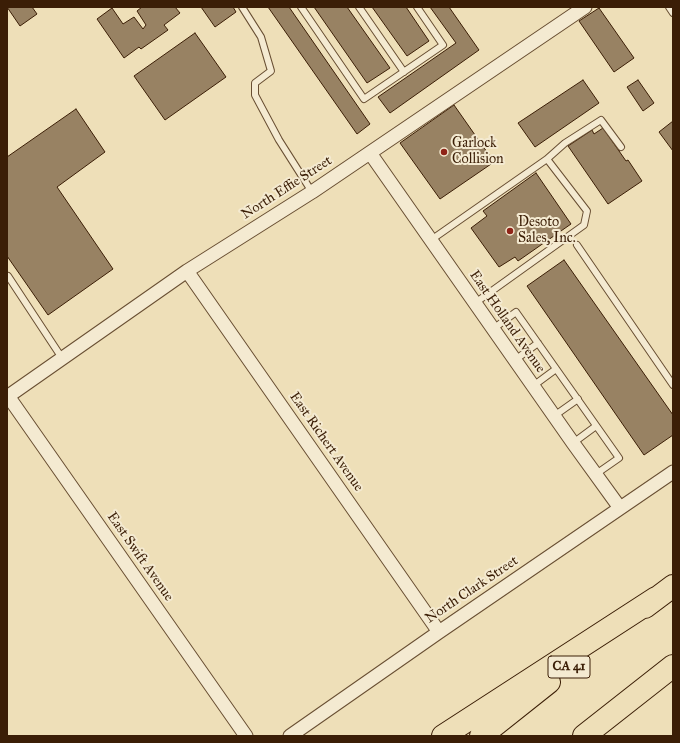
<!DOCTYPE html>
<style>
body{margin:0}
#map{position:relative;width:680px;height:743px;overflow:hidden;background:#eedfb8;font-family:"IM FELL Great Primer",serif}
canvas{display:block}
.frame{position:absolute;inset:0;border:8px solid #3b1e06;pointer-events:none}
</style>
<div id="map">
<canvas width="680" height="743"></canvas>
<div class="frame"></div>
</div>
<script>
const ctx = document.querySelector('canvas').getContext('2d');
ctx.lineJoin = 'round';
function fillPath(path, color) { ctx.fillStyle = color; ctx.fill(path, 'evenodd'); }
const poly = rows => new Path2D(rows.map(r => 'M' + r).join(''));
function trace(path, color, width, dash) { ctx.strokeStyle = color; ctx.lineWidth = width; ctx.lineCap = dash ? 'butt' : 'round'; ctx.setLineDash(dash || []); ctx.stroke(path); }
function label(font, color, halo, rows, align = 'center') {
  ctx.font = font + ' "IM FELL Great Primer",serif'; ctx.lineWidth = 4; ctx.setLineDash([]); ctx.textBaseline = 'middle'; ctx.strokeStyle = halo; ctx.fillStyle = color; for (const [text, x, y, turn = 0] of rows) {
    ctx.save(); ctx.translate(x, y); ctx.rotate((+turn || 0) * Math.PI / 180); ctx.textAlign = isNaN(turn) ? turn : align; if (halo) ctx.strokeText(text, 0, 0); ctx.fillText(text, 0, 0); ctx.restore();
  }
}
const building = poly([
 [7,7,32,7,37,14,20,26,7,7],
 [142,7,175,7,180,13,164,25,168,30,141,49,139,47,124,58,97,19,112,8,123,24,134,17,143,29,146,25,137,11,142,7],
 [201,7,233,7,236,12,215,27,201,7],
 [268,7,289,7,370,124,357,134,268,7],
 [314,7,347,7,390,68,367,83,314,7],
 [372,7,406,7,429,41,407,56,372,7],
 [430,7,449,7,479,50,390,113,378,97,456,43,430,7],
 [599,8,634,58,614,72,579,21,599,8],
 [195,33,226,77,165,120,134,76,195,33],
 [583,80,599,103,535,147,518,123,583,80],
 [638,80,654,103,643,111,627,87,638,80],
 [454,105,494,162,440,199,400,143,454,105],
 [76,109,105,152,57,187,113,269,48,315,7,256,7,157,76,109],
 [673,121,673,151,659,132,673,121],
 [603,128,626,161,628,160,642,181,608,204,568,146,592,130,594,134,603,128],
 [536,173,571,224,518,261,515,257,499,267,471,228,487,216,483,211,536,173],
 [564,260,673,415,673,435,644,455,527,286,564,260]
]);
const service = poly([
 [242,7,261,37,271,71,255,83,255,95,279,140,312,192],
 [301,7,364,99,443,45,417,7],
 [359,7,404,72],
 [669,7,673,13],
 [547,159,565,143,601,120,621,147],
 [431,240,547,159,587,211,584,225,475,303],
 [577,245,673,385],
 [8,276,62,358],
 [493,329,516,312,619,458,596,474],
 [515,360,538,343],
 [533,386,556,369],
 [554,416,578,399],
 [573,443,596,426]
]);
const minor = poly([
 [370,153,573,443,620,508],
 [187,271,439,632],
 [8,396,246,736],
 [7,397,187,271,312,192,585,7],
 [290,736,439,632,673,472]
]);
const motorway = poly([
 [645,607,673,586],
 [443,736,656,598],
 [481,736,549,682],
 [584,736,673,666]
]);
const markers = [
 [444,152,4,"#8f2418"],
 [510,231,4,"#8f2418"]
];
const shields = [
 [569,667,42]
];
const shieldNames = [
 ["CA 41",569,667]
];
const poiNames = [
 ["Garlock",452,144],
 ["Collision",452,160],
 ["Desoto",518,223],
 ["Sales, Inc.",518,239]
];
const streetNames = [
 ["North Effie Street",287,188,-33],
 ["East Holland Avenue",507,322,55],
 ["East Richert Avenue",326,442,55],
 ["East Swift Avenue",140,557,55],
 ["North Clark Street",472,590,-34]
];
fillPath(building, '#988263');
trace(building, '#3b1e06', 1);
trace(service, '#684e32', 8);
trace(minor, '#684e32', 15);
trace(motorway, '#3b1e06', 24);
trace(service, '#f4ead1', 6);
trace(minor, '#f4ead1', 13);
trace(motorway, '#eedfb8', 22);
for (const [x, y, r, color] of markers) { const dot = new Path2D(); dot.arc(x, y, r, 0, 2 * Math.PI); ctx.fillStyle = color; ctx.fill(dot); trace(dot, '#f4ead1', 1.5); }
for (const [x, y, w] of shields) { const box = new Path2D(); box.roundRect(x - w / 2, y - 11, w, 22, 3); ctx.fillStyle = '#f4ead1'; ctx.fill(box); trace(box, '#3b1e06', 1); }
label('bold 13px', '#3b1e06', null, shieldNames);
label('14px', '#3b1e06', '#f4ead1', poiNames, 'left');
label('14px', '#3b1e06', '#f4ead1', streetNames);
</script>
